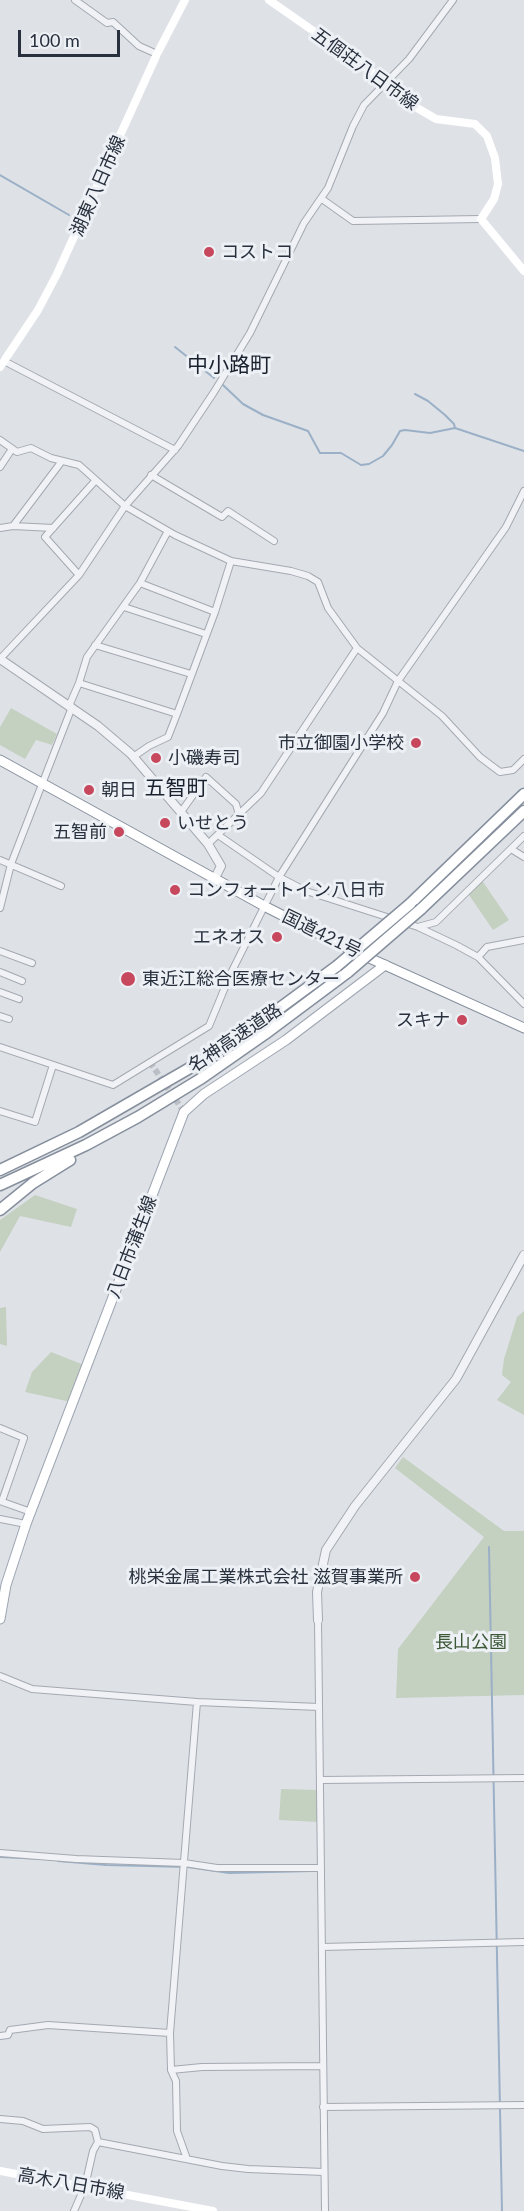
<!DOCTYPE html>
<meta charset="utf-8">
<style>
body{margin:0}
#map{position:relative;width:524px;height:2211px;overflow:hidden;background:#dee2e7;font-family:Lato,sans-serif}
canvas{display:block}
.scale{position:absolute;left:18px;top:30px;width:102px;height:27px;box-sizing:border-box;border:3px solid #28303d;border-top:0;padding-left:8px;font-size:18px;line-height:21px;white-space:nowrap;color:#28303d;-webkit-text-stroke:4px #edf1f5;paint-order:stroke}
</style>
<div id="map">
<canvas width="524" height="2211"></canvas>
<div class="scale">100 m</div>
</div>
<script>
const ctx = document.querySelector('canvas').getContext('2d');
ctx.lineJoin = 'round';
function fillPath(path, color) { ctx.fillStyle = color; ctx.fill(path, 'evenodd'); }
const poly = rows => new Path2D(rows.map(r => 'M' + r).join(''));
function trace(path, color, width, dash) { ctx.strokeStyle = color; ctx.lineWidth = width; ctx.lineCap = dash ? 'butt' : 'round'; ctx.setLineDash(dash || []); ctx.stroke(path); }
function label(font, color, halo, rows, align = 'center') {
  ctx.font = font + ' Lato,"Noto Sans JP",sans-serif'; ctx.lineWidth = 6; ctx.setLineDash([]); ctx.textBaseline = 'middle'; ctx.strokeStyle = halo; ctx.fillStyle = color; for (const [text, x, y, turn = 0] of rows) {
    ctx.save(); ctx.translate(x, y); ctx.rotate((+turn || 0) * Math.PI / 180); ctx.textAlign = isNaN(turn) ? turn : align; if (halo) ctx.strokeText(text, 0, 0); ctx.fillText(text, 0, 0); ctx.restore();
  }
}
const green = poly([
 [11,708,57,734,52,745,36,740,25,759,0,745,0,727],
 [481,879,509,920,493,930,467,892],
 [35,1195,77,1209,71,1227,20,1216,0,1252,0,1220],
 [6,1307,7,1346,0,1344,0,1308],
 [524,1311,524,1415,497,1400,511,1382,502,1375,504,1359,517,1317],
 [51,1352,84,1365,71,1402,25,1392,32,1372],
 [403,1457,504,1531,524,1531,524,1695,396,1698,398,1649,484,1537,395,1468],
 [281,1789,318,1790,318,1822,279,1820]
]);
const stream = poly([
 [0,175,69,215],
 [175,347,214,378],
 [223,385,243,404,263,415,308,431,320,453,341,453,361,465,369,464,383,456,392,445,400,431,405,430,430,433,455,428,524,451],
 [415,394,428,401,445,415,454,424,455,428],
 [489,1547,502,2211],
 [0,1857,44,1859],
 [58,1861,106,1865,188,1867,229,1873,313,1871]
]);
const minorTunnel = poly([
 [150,1062,184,1112]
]);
const minor = poly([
 [75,0,107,23,113,22,139,46,157,54],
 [322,199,353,221,481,219],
 [4,361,175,450],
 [0,440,17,452,31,448,51,458,79,465,125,506,175,535,231,561,291,571,308,576,318,582,328,608,357,648],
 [0,467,12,449],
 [151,475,222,517,228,511,274,541],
 [13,526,62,461],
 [0,528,13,526,53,528],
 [79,575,45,537,95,481],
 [140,583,215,612],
 [124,607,206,634],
 [95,645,191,674],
 [0,659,79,575,125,506,178,446,214,392,250,333,304,223,328,188,353,126,364,105,409,59,453,0],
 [79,683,177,714,215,612,231,561],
 [69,706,79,683,87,657,140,583,168,531],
 [133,757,149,746,168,737,177,714],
 [181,812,206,777,236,804,239,815],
 [218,835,279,877,306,891,418,927,456,945,478,957,524,1004],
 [208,844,261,793,357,648,442,716,480,757,500,772,513,770,524,759],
 [511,849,524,857],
 [0,860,61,886],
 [0,908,11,864,72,707],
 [418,927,436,922,524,836],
 [0,951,32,963],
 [478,957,487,947,524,940],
 [0,972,22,981],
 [0,992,19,999],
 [0,1016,9,1019],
 [0,1047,113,1085,209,1026,230,975,279,877,383,713,398,681,506,527,524,491],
 [0,1111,35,1122,53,1065],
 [0,1428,24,1438,2,1501],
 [0,1501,31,1512],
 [0,1519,26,1524],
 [318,1620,325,2211],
 [0,1676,32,1689,197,1702,319,1707],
 [320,1780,524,1778],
 [0,1853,76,1859,184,1863,217,1868,321,1868],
 [322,1947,524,1942],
 [0,2036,8,2035,10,2030,48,2025,170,2033],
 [171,2070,202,2067,322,2066],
 [323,2107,524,2105],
 [0,2119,23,2121,43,2129,90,2127,95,2130,98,2142,93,2151,85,2186,74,2211],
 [98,2142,222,2166,248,2169,324,2172],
 [187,2159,177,2131,176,2081,171,2070,170,2033,197,1702]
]);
const tertiary = poly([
 [0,659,98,726,131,754,208,844,221,866,215,878],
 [318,1620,317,1592,326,1550,355,1506,456,1379,524,1255]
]);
const secondary = poly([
 [269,0,375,74,412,105,436,119,475,124,487,136,495,158,498,184,494,199,481,219,524,271],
 [0,367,38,310,57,274,157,54,185,0],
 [0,2171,213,2211]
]);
const primary = poly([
 [0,1619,6,1585,26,1524,184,1112,204,1094,286,1040,385,965]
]);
const trunk = poly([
 [0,760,266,907,345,947,524,1028]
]);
const motorway = poly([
 [410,904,524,794],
 [421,909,524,811],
 [0,1170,79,1132,195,1065,258,1024,337,966],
 [0,1185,86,1145,138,1117,202,1078,265,1034,348,972],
 [0,1210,33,1183,70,1160]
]);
const motorwayBridge = poly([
 [337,966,410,904],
 [348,972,421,909]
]);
const markers = [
 [209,252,6,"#c7485d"],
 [416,743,6,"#c7485d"],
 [156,758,6,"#c7485d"],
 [89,790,6,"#c7485d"],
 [165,823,6,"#c7485d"],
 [119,832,6,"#c7485d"],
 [175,890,6,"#c7485d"],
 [277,937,6,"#c7485d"],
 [128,979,8,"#c7485d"],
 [462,1020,6,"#c7485d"],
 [415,1577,6,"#c7485d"]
];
const streetNames = [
 ["五個荘八日市線",365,69,36],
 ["湖東八日市線",98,186,-66],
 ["国道421号",322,934,26],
 ["名神高速道路",235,1038,-34],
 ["八日市蒲生線",132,1247,-69],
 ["高木八日市線",71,2184,10]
];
const poiNames = [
 ["コストコ",221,252],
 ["市立御園小学校",404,743,"right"],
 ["小磯寿司",168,758],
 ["朝日",101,790],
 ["いせとう",177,823],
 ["五智前",107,832,"right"],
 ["コンフォートイン八日市",187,890],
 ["エネオス",265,937,"right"],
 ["東近江総合医療センター",142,979],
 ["スキナ",450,1020,"right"],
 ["桃栄金属工業株式会社 滋賀事業所",403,1577,"right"]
];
const parkNames = [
 ["長山公園",471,1642]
];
const quarterNames = [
 ["中小路町",229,365],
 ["五智町",176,788]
];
fillPath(green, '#c4d0c0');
trace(stream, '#9bb0c6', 2);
trace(minorTunnel, '#babec5', 6, [6, 3]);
trace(minor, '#a4a9b1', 8);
trace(tertiary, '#a4a9b1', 10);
trace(primary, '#9ea6b2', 11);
trace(trunk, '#868f9d', 11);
trace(motorway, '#868f9d', 13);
trace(minor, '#f1f2f5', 6);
trace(tertiary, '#f1f2f5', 8);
trace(secondary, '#fff', 8);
trace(primary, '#fff', 9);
trace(trunk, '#fff', 9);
trace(motorway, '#fff', 10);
trace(motorwayBridge, '#868f9d', 13, []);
trace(motorwayBridge, '#fff', 10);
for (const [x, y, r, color] of markers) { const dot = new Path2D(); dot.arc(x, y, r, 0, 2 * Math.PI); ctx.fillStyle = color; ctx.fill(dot); trace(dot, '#edf1f5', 2); }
label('18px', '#28303d', '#edf1f5', streetNames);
label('18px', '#28303d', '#edf1f5', poiNames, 'left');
label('18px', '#3d5836', '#edf1f5', parkNames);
label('21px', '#1a212e', '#edf1f5', quarterNames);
</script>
